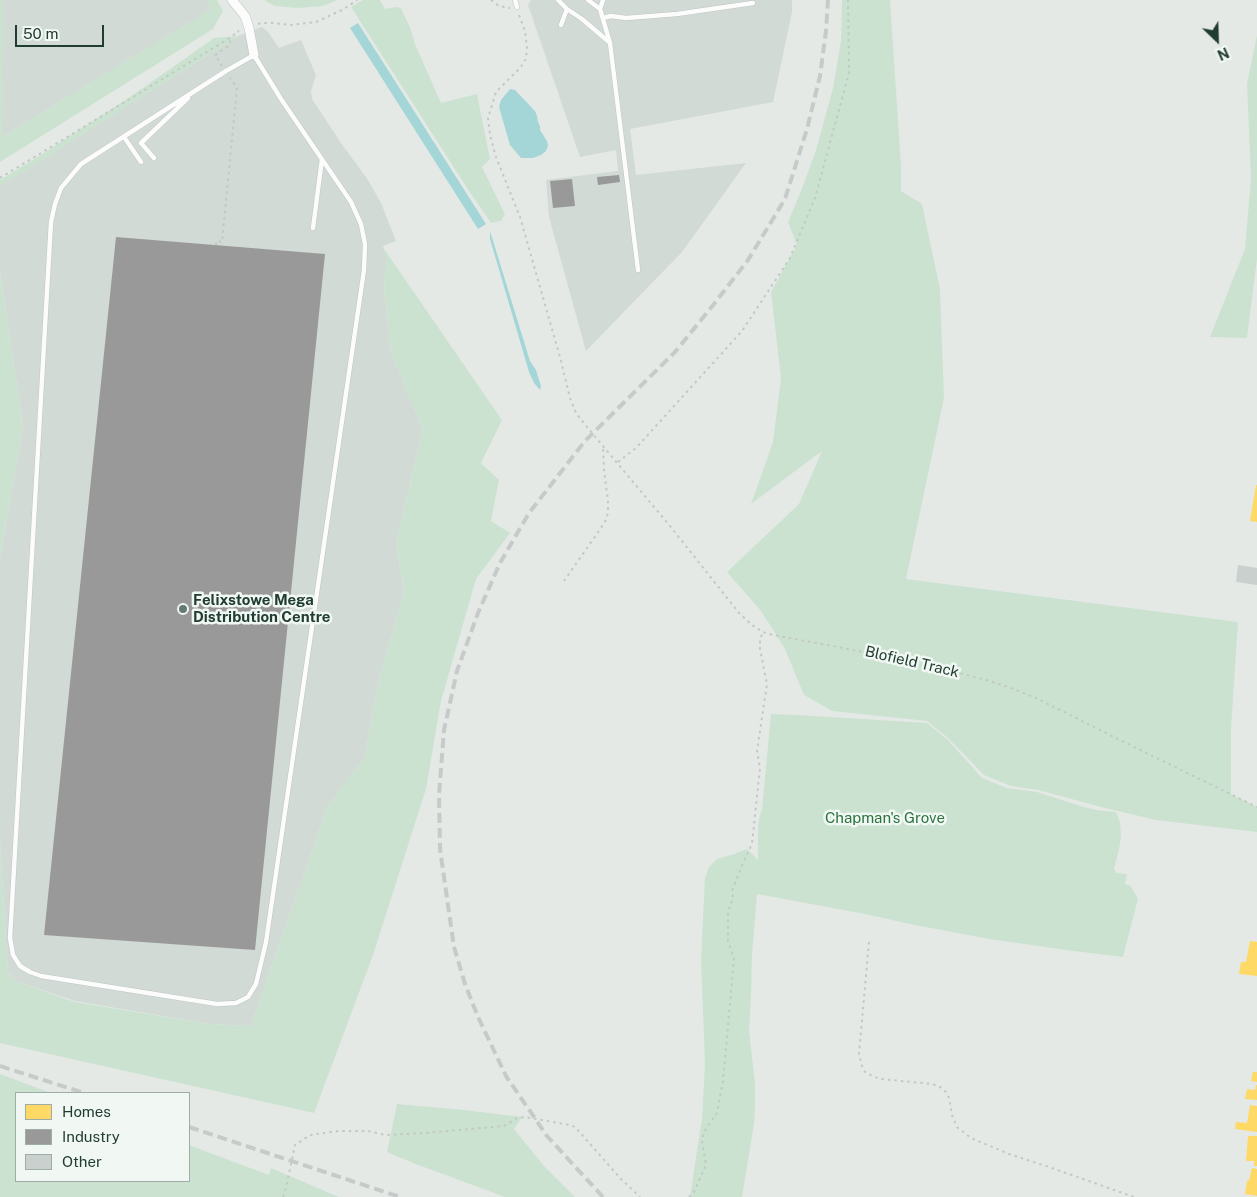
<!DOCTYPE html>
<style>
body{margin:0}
#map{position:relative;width:1257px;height:1197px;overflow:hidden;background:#e4e9e6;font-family:"Public Sans",sans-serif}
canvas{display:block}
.legend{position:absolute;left:15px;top:1092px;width:175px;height:90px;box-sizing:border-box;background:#f1f8f4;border:1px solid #9eada6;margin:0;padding:6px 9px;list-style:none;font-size:15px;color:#213c32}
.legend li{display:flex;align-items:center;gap:10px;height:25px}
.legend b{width:25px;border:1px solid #9eada6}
.north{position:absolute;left:1192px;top:15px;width:50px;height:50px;-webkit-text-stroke:4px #f1f8f4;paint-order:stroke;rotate:156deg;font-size:14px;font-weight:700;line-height:20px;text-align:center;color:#213c32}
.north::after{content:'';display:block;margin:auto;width:18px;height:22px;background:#213c32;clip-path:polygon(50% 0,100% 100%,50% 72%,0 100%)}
.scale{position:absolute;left:15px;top:25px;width:89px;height:22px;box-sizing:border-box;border:2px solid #213c32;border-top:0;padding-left:6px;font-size:15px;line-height:18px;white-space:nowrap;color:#213c32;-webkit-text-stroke:4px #f1f8f4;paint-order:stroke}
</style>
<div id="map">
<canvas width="1257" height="1197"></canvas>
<ul class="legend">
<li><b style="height:14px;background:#ffd966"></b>Homes</li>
<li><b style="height:14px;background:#999"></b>Industry</li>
<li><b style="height:14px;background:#cad0cd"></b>Other</li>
</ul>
<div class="north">N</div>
<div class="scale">50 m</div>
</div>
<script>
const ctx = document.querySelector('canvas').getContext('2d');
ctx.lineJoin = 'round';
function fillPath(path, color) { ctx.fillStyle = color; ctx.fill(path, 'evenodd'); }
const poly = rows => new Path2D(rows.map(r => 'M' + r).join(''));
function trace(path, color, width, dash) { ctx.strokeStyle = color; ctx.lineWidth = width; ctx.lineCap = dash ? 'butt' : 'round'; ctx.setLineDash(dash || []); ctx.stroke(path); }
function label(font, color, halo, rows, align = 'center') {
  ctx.font = font + ' "Public Sans",sans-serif'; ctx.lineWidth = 5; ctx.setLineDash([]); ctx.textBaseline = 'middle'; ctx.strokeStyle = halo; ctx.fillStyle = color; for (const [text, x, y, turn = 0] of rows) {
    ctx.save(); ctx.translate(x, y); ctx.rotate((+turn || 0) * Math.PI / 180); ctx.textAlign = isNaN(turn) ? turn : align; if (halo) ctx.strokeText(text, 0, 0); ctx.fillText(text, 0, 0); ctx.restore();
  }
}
const built = poly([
 [3,0,206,0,212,9,2,137],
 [531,0,792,0,792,12,773,102,630,129,636,175,746,163,682,252,586,351,549,217,546,180,618,171,616,150,580,157,528,5],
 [262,27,268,32,279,48,301,40,316,75,311,91,312,99,341,143,368,180,381,203,396,241,383,246,387,260,384,286,391,352,423,430,396,542,404,592,378,684,365,757,327,808,251,1026,209,1024,75,1001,15,981,8,971,0,842,0,559,23,426,0,271,0,186,238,36]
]);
const green = poly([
 [0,0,3,0,4,9,2,137,211,9,206,0,217,0,223,11,213,29,0,162],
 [264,0,338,0,323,6,297,8,275,6],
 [363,0,380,0,385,9,397,7,401,8,411,30,415,44,441,103,477,94,490,159,482,167,505,214,501,221,491,223,469,191,351,7],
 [842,0,890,0,901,165,901,191,922,204,940,289,944,398,906,579,1238,622,1231,729,1231,794,1257,807,1257,832,1156,820,1105,808,1038,790,1011,786,984,775,948,738,927,721,832,711,804,695,785,649,761,611,727,572,799,504,822,451,751,504,773,442,781,378,771,292,797,245,788,222,803,186,816,150,833,88,841,41],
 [1257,35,1257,259,1247,338,1210,337,1245,249,1251,178,1247,84],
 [238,36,27,170,0,186,0,180,39,156,130,97,214,38],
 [382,246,502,420,481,463,499,480,491,521,510,533,476,579,441,701,426,789,373,955,314,1113,0,1043,0,842,8,971,15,981,75,1002,209,1024,251,1026,327,808,365,757,378,684,404,592,396,542,423,430,391,352,384,285,387,260],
 [0,271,23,426,0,559],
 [771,714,798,715,927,723,948,740,982,778,1007,788,1037,792,1084,807,1097,810,1116,812,1120,822,1121,836,1119,850,1114,869,1117,873,1127,874,1125,884,1131,886,1138,899,1123,957,1066,950,989,939,910,924,865,914,757,894,752,955,751,996,749,1031,755,1083,755,1108,754,1124,742,1197,690,1197,702,1118,705,1064,701,960,705,877,709,867,717,859,734,854,747,849,758,860,758,828,759,819,762,809],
 [0,1074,51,1093,16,1093,16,1181,189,1181,189,1145,269,1175,271,1168,339,1197,0,1197],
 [397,1104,464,1110,522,1117,514,1129,544,1166,575,1197,505,1197,413,1163,387,1152]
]);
const water = poly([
 [358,23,486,224,478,229,350,28],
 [510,89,515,90,535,111,537,116,538,122,540,126,540,130,547,141,548,146,546,151,541,155,533,158,521,158,510,145,499,107,501,100],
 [490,231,530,361,536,370,541,386,540,390,534,383,529,372,490,239]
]);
const homes = poly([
 [1256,485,1257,485,1257,522,1250,521],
 [1250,941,1257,942,1257,976,1239,974,1241,962,1246,962],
 [1253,1072,1257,1072,1257,1082,1251,1081],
 [1256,1085,1257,1085,1257,1100,1245,1099,1247,1089,1255,1090],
 [1250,1105,1257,1106,1257,1132,1235,1129,1236,1122,1247,1123],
 [1248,1136,1257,1136,1257,1166,1254,1166,1254,1161,1246,1161],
 [1252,1168,1257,1169,1257,1196,1245,1194,1247,1181,1249,1180]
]);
const industry = poly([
 [619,175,620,182,598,185,597,177],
 [572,179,575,206,553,208,550,181],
 [116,237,325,254,255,950,44,935]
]);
const building = poly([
 [1238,565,1257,568,1257,585,1236,582]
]);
const path = poly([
 [491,0,499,6,510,8],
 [519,15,525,31,527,47,526,59,521,67,496,92,488,118,490,135,496,157,520,217,560,357,570,398,576,413,587,427,670,526,739,613,752,625,763,632,773,635,833,646,940,668,990,681,1014,689,1038,699,1136,748,1257,807],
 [258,24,261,23,273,23,290,25,316,22,344,9,357,0],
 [222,66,215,55,227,47,232,38],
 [0,178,233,36,236,32,239,31],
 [216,245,216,241,222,242,237,88,230,78],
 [618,462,636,448,742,331,790,258,815,198,849,73,848,0],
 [564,581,594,538,605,522,608,513,608,500,604,471,603,446],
 [869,942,859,1054,862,1066,865,1072,872,1076,881,1079,932,1084,940,1087,946,1092,949,1098,952,1115,957,1127,971,1138,1009,1154,1049,1167,1134,1197],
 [283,1197,286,1188,295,1145,310,1135,339,1131,368,1131,385,1135,425,1133,504,1126,517,1118,525,1117,570,1125,575,1127,621,1179,640,1197],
 [689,1197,694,1192,706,1165,702,1141,704,1132,717,1113,723,1081,734,959,728,941,728,913,733,897,732,891,743,863,752,844,760,768,757,751,767,684,760,649,760,639,763,632]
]);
const service = poly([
 [515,0,517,7],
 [558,0,567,9,582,19,609,42],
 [588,0,600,9],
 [603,0,600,9,610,43,638,270],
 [603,18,611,16,626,18,677,14,753,3],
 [561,25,567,9],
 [254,55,281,99,351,202,361,224,365,244,364,270,266,942,256,984,248,997,236,1003,217,1004,41,976,30,972,20,966,13,955,10,938,51,222,55,204,61,188,81,164,226,71,254,55],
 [124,137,141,162],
 [154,158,141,143,188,98],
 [313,228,322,159]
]);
const minor = poly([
 [232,0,245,16,249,28,254,55]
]);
const rail = poly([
 [0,1066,84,1093],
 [189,1127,400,1197],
 [603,1197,547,1136,506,1076,478,1017,465,984,454,947,440,849,439,795,444,730,457,671,478,613,500,563,529,513,585,441,675,352,714,304,748,260,785,199,807,129,820,76,826,31,828,0]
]);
const markers = [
 [183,609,5,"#657971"]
];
const poiNames = [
 ["Felixstowe Mega",193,600],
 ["Distribution Centre",193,617]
];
const streetNames = [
 ["Blofield Track",912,662,13]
];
const parkNames = [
 ["Chapman's Grove",885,818]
];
fillPath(built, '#d1dad5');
fillPath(green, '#cce2d1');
fillPath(water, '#a4d6d8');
fillPath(homes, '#ffd966');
fillPath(industry, '#999');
fillPath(building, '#cad0cd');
trace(service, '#c1c6c3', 5.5);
trace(minor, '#c1c6c3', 10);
trace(path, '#c1c9c4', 2, [2.5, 4]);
trace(service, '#fbfcfb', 4.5);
trace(minor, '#fbfcfb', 9);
trace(rail, '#c6cac9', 4, [10, 5]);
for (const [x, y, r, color] of markers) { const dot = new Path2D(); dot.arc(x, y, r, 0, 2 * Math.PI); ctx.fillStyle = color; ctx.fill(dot); trace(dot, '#f1f8f4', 2); }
label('bold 15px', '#213c32', '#f1f8f4', poiNames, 'left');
label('15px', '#213c32', '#f1f8f4', streetNames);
label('15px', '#2b743f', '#f1f8f4', parkNames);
</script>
